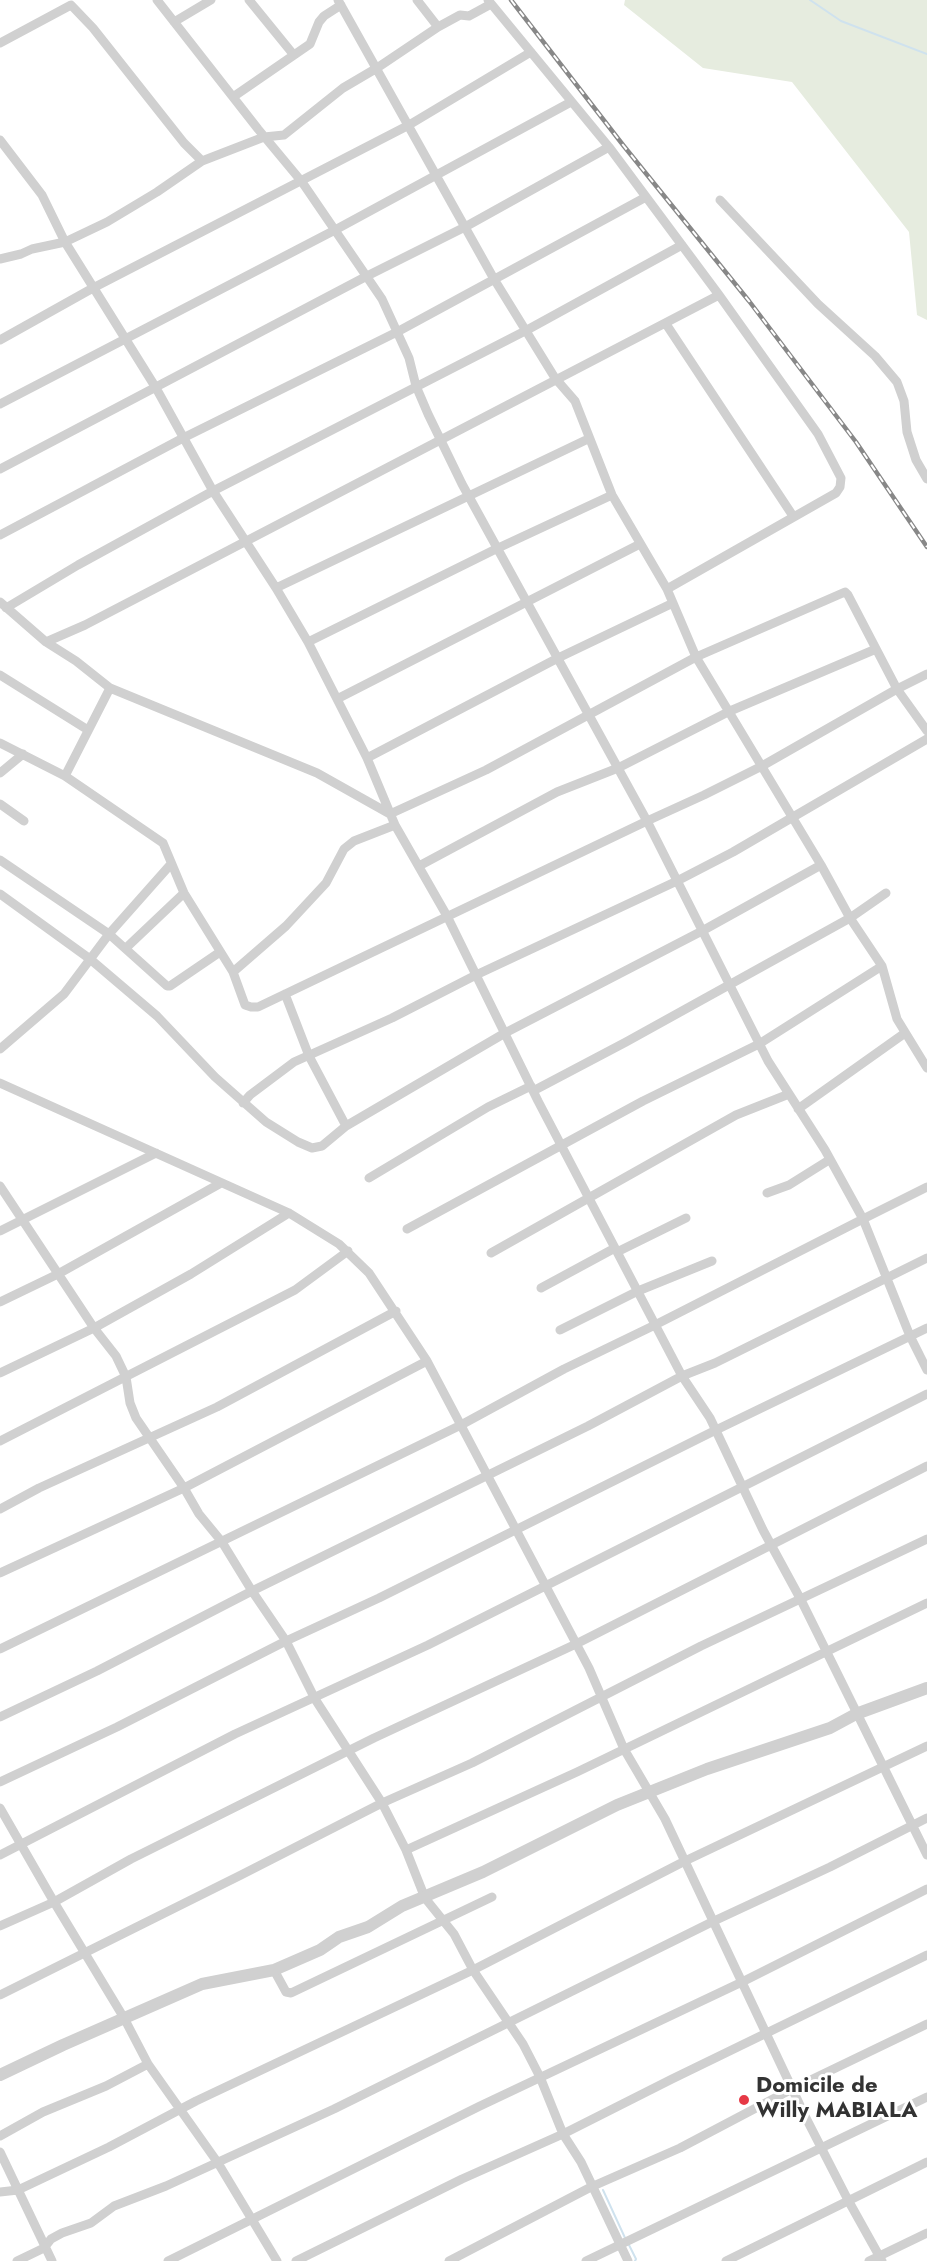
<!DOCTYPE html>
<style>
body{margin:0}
canvas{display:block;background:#fff}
</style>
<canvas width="927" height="2261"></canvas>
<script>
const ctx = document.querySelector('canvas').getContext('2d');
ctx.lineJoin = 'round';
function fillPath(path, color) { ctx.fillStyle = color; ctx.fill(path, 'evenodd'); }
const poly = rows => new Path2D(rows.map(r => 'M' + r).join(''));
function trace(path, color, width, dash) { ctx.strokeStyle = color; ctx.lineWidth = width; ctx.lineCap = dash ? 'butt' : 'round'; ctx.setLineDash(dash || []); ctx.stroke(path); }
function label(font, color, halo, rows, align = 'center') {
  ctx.font = font + ' Jost,sans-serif'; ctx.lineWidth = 6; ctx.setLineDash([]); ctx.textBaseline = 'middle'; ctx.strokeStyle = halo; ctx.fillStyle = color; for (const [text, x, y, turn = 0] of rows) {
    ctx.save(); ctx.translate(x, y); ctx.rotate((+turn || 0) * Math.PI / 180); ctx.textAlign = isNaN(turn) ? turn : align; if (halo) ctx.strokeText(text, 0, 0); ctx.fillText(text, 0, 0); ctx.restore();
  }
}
const green = poly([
 [625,0,927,0,927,320,917,315,909,232,792,82,703,68,624,5]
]);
const stream = poly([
 [810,0,841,21,927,54],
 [603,2190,626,2240],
 [629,2245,636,2259,635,2261]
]);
const minor = poly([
 [157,0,258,129,302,182,382,299,409,358,416,386,428,414,462,484,647,821,704,795,762,766,897,689,927,674],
 [249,0,293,54],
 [338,0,494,279,555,378,575,401,612,495,667,589,696,657,821,865,850,918,882,966,897,1019,927,1068],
 [417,0,438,27],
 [488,0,609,147,719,295,818,434,841,478,840,487,836,493,667,589],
 [174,22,211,0],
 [0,43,71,5,93,28,184,143,202,161],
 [233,97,310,44,319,22,324,16,341,5],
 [0,140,42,195,65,242,156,388,213,491,276,588,308,642,367,758,395,825,447,916,538,1101,682,1376,710,1418,763,1530,801,1600,927,1855],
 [720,200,818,304,875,356,897,382,904,401,907,432,916,460,927,479],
 [0,259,21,254,32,249,65,242,107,222,157,192,202,161,264,137,284,135,343,88,377,68,438,27,460,15,469,16,491,4],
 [666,324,793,516],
 [0,340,93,288,409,125,531,52],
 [0,404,335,230,571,102],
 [0,469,367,276,465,227,609,147],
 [0,535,185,437,397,332,646,197],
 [276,588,588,439],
 [0,602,46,642,76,661,110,688,317,773,390,814,486,770,696,657,845,592,848,595,897,689,927,731],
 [6,608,78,565,213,491,527,330,682,245],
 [46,642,85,625,719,295],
 [308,642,496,549,612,495],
 [0,675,88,730],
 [337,699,640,544],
 [0,743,65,776,163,843,184,893,233,972,245,1005,251,1007,258,1007,647,821,768,1061,825,1150,863,1219,927,1187],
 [367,758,558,658,673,603],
 [0,773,23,754],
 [65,776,110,688],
 [0,804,24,821],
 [0,860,109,934,167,986,170,986,220,952],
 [419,866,557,792,618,768,730,711,876,649],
 [0,894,90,959,157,1016,215,1077,266,1122,298,1142,312,1148,322,1146,346,1126,505,1033,702,931,821,865],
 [126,948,184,893],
 [233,972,286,926,326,883,344,849,354,841,395,825],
 [285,994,309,1056,346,1126],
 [0,1049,64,994,109,934,171,864],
 [0,1083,289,1213,339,1244,369,1273,427,1361,589,1668,624,1749,665,1819,805,2116,848,2200,882,2261],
 [533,1091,626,1042,850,918,886,893],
 [243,1103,250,1095,294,1062,392,1018,476,975,677,881,733,852,927,739],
 [798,1109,905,1033],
 [369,1178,488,1107,531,1086],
 [0,1186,94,1328,116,1356,126,1377,130,1403,136,1418,184,1488,199,1514,222,1542,252,1591,286,1641,315,1699,382,1803,406,1850,425,1898,454,1934,473,1970,523,2044,540,2077,563,2134,581,2162,628,2261],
 [767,1193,789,1185,829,1160],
 [407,1229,643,1101,759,1044,882,966],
 [0,1231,156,1153],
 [617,1252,686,1218],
 [491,1253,736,1115,789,1094],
 [541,1288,615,1248],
 [0,1302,58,1274,221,1183],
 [560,1330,638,1291,712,1261],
 [0,1373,94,1328,191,1274,289,1213],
 [0,1441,295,1290,348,1251],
 [0,1509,39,1488,217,1407,396,1311],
 [0,1573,184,1488,427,1361],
 [0,1649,461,1425,564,1369,655,1325,863,1219,910,1336,927,1370],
 [0,1717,97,1671,252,1591,588,1426,682,1376,715,1363,927,1258],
 [0,1782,117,1727,286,1641,379,1598,716,1430,927,1328],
 [0,1808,54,1902,124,2018,148,2064,218,2163,277,2261],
 [406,1850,577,1772,927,1603],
 [0,1855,235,1734,428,1645,927,1394],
 [0,1926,54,1902,131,1859,374,1738,576,1644,927,1466],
 [274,1970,286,1992,291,1993,492,1897],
 [0,1995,241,1875,382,1803,472,1763,701,1646,927,1539],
 [0,2136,43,2112,106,2086,148,2064],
 [0,2152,52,2261],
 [0,2192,18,2190,109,2147,196,2101,473,1970,685,1861,927,1746],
 [17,2261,44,2248,51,2239,62,2233,91,2223,114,2206,166,2186,334,2109,714,1921,830,1867,927,1818],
 [168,2261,480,2106,742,1982,927,1889],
 [296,2261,462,2179,563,2134,672,2079,927,1955],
 [449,2261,591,2187,680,2148,792,2089,927,2024],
 [586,2261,927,2097],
 [726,2261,927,2162],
 [869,2261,927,2233]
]);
const tertiary = poly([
 [0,2075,63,2045,202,1984,274,1970,320,1950,339,1937,368,1927,402,1906,483,1872,617,1805,707,1769,830,1728,856,1714,927,1688]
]);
const rail = poly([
 [511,0,623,145,749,301,856,442,927,547]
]);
const markers = [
 [744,2100,6,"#e63946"]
];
const poiNames = [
 ["Domicile de",756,2087],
 ["Willy MABIALA",756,2112]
];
fillPath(green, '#e6ecdf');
trace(stream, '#cfe2ee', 2);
trace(minor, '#d0d0d0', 9);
trace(tertiary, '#d0d0d0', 12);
trace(rail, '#888', 4.5);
trace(rail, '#fff', 2, [7]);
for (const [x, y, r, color] of markers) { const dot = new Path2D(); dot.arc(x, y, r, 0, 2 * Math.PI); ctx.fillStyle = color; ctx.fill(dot); trace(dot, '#fff', 2); }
label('bold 22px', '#333', '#fff', poiNames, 'left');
</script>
